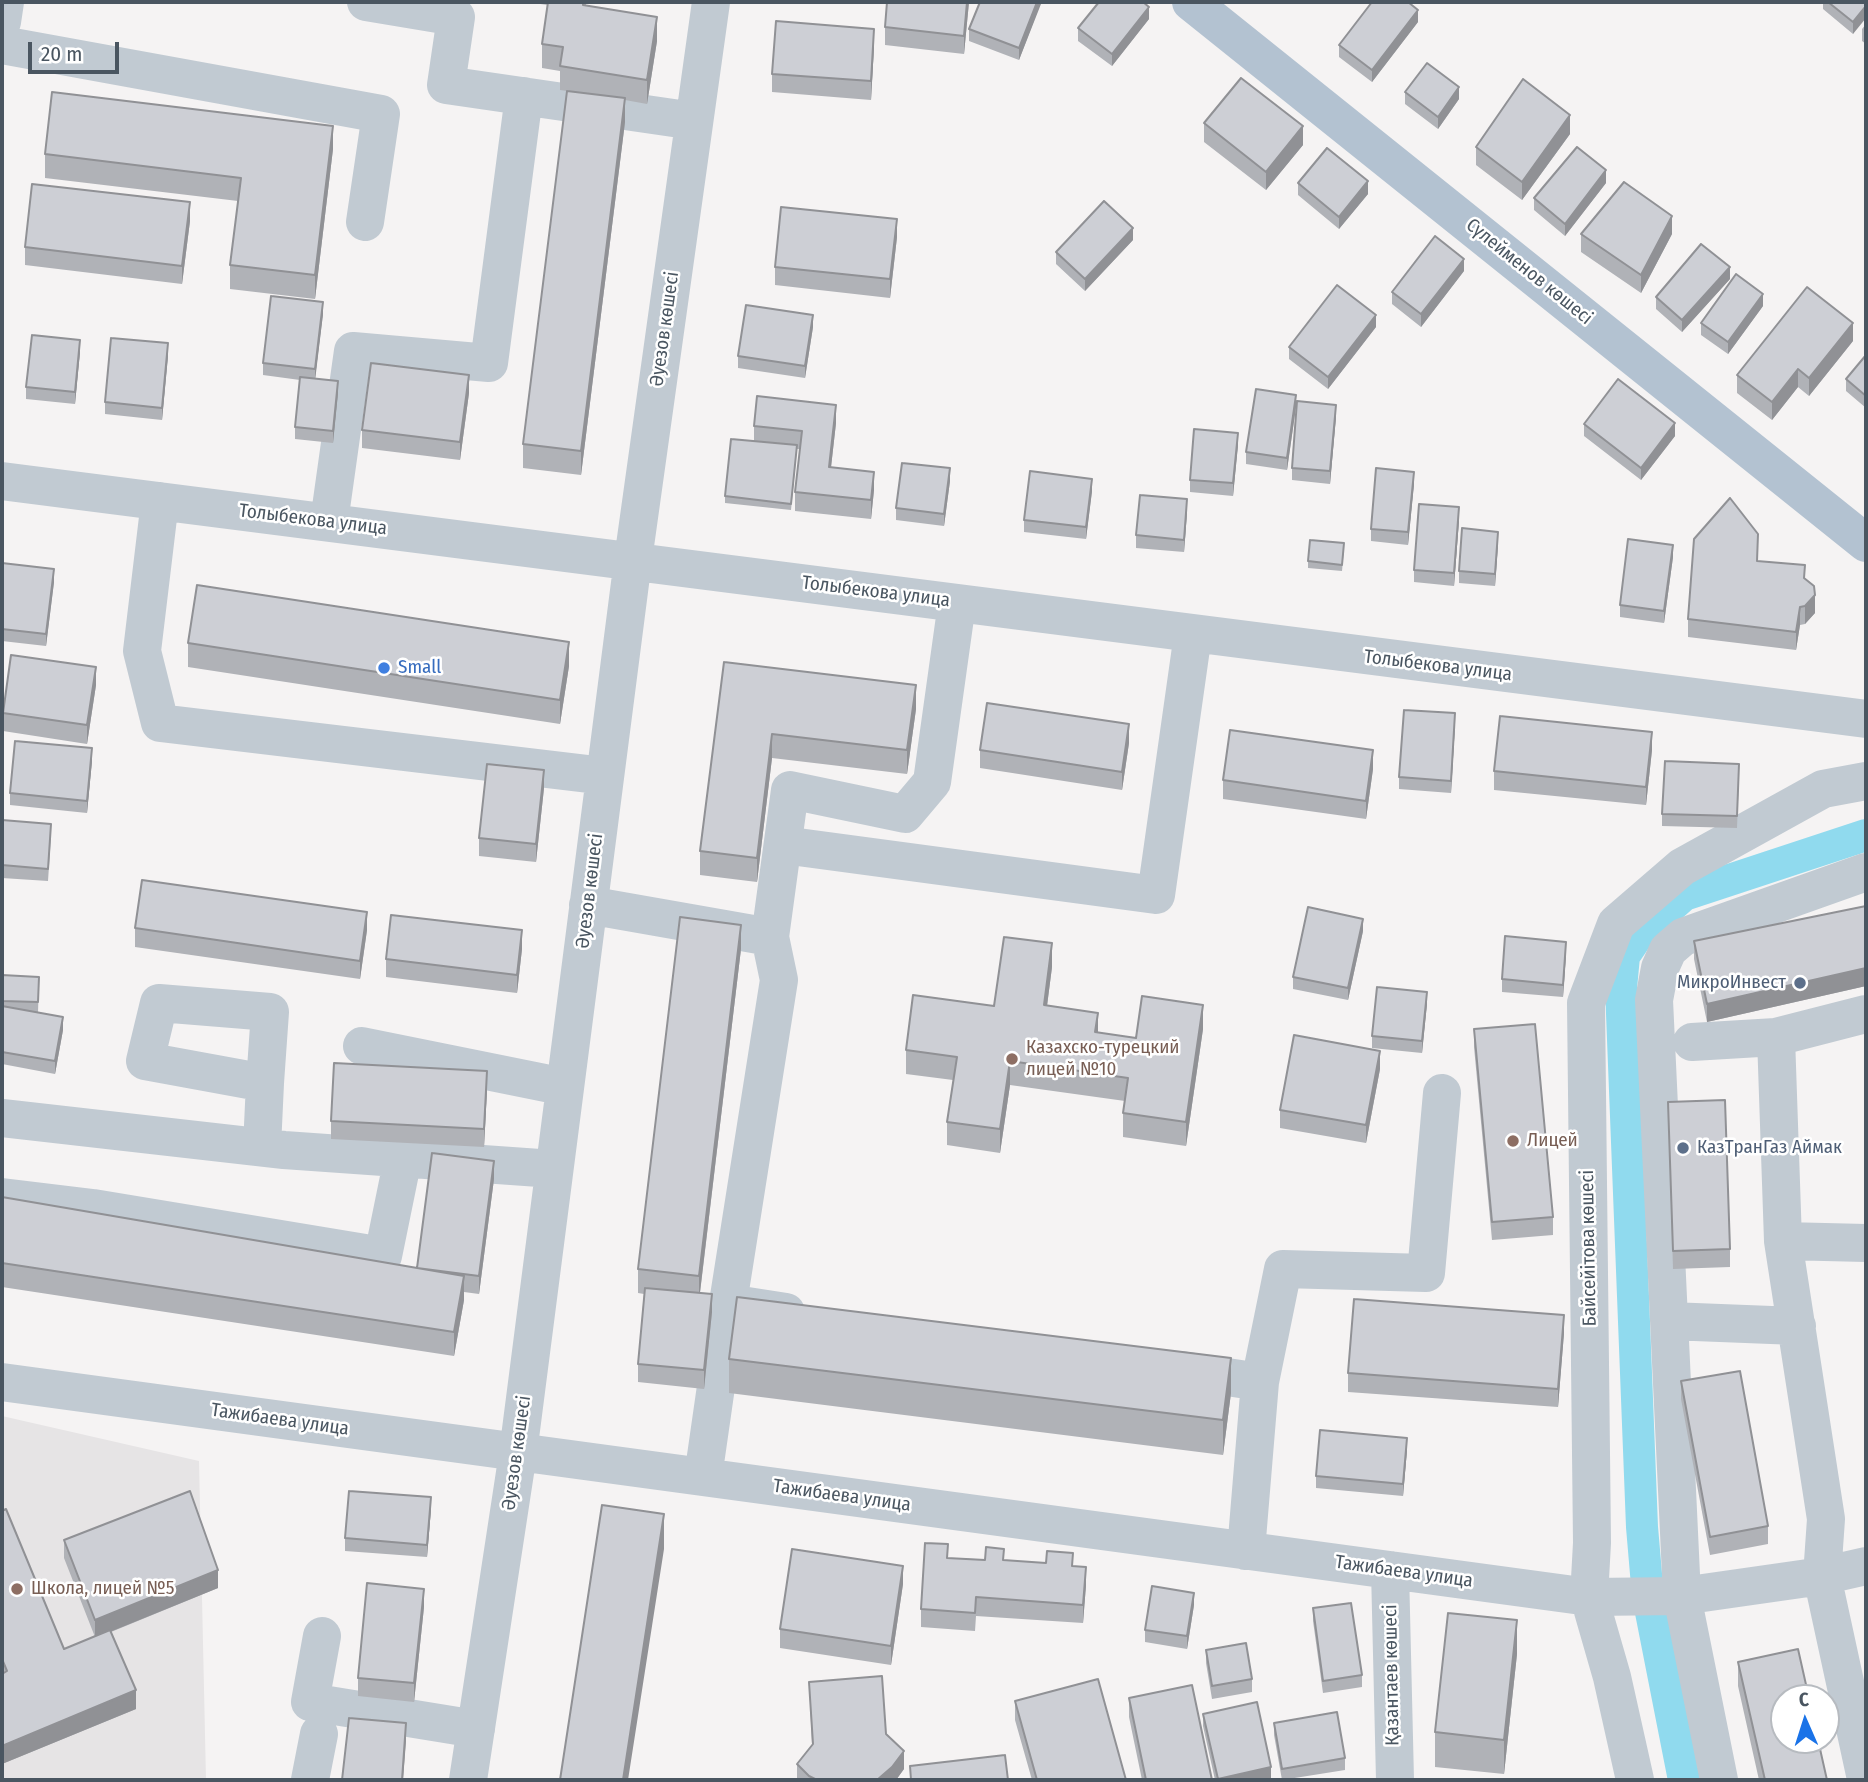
<!DOCTYPE html>
<meta charset="utf-8">
<style>
body{margin:0}
#map{position:relative;width:1868px;height:1782px;overflow:hidden;background:#f5f3f3;font-family:"Fira Sans Condensed",sans-serif}
canvas{display:block}
.frame{position:absolute;inset:0;border:4px solid #4a5661;pointer-events:none}
.north{position:absolute;left:1770px;top:1684px;width:70px;height:70px;box-sizing:border-box;background:#fff;border:2px solid #b7bbc0;border-radius:50%;rotate:357deg;font-size:19px;font-weight:700;line-height:28px;text-align:center;color:#4a5661}
.north::after{content:'';display:block;margin:auto;width:24px;height:32px;background:#1a73e8;clip-path:polygon(50% 0,100% 100%,50% 72%,0 100%)}
.scale{position:absolute;left:28px;top:42px;width:91px;height:32px;box-sizing:border-box;border:4px solid #4a5661;border-top:0;padding-left:9px;font-size:21px;line-height:24px;white-space:nowrap;color:#4a5661;-webkit-text-stroke:5px #fff;paint-order:stroke}
</style>
<div id="map">
<canvas width="1868" height="1782"></canvas>
<div class="frame"></div>
<div class="north">С</div>
<div class="scale">20 m</div>
</div>
<script>
const ctx = document.querySelector('canvas').getContext('2d');
ctx.lineJoin = 'round';
function fillPath(path, color) { ctx.fillStyle = color; ctx.fill(path, 'evenodd'); }
const poly = rows => new Path2D(rows.map(r => 'M' + r).join(''));
function trace(path, color, width, dash) { ctx.strokeStyle = color; ctx.lineWidth = width; ctx.lineCap = dash ? 'butt' : 'round'; ctx.setLineDash(dash || []); ctx.stroke(path); }
function label(font, color, halo, rows, align = 'center') {
  ctx.font = font + ' "Fira Sans Condensed",sans-serif'; ctx.lineWidth = 5; ctx.setLineDash([]); ctx.textBaseline = 'middle'; ctx.strokeStyle = halo; ctx.fillStyle = color; for (const [text, x, y, turn = 0] of rows) {
    ctx.save(); ctx.translate(x, y); ctx.rotate((+turn || 0) * Math.PI / 180); ctx.textAlign = isNaN(turn) ? turn : align; if (halo) ctx.strokeText(text, 0, 0); ctx.fillText(text, 0, 0); ctx.restore();
  }
}
const education = poly([
 [2,1416,199,1461,206,1780,2,1780]
]);
const canal = poly([
 [1684,1780,1648,1597,1642,1527,1621,988,1624,956,1637,937,1684,895,1866,835]
]);
const minor = poly([
 [366,2,456,17,446,85,694,121],
 [2,22,5,2],
 [2,45,381,114,365,222],
 [2,481,1866,719],
 [160,501,142,651,160,723,605,776],
 [329,522,353,351,489,363,524,96],
 [783,845,1156,895,1193,634],
 [588,905,770,937,779,980,728,1303],
 [770,937,790,790,905,814,932,782,957,603],
 [1776,1037,1783,1241,1826,1519,1822,1576,1866,1779],
 [1692,1042,1776,1037,1866,1014],
 [362,1046,565,1087],
 [2,1118,284,1150,554,1169],
 [262,1147,265,1083,270,1012,159,1003,145,1061,265,1083],
 [2,1197,93,1208,383,1256,403,1158],
 [1783,1241,1866,1243],
 [1669,1321,1797,1326],
 [1181,1370,1260,1382,1246,1551],
 [2,1382,1589,1597,1682,1596,1822,1576,1866,1566],
 [1260,1382,1283,1269,1426,1273,1442,1093],
 [703,1477,728,1303,786,1312],
 [1390,1570,1395,1780],
 [322,1636,310,1702,476,1729],
 [310,1780,319,1734],
 [468,1780,518,1453,633,560,711,2],
 [1635,1780,1612,1677,1589,1597,1592,1543,1586,1003,1616,924,1682,867,1823,789,1866,781],
 [1719,1780,1682,1596,1654,1000,1660,968,1668,950,1683,937,1866,872]
]);
const major = poly([
 [1191,2,1866,543]
]);
const wall = poly([
 [525,2,586,2,586,5,657,41,647,104,625,100,625,122,581,475,523,468,523,444,567,91,560,90,560,71,542,68,542,44,548,5],
 [887,2,969,2,964,54,885,45,885,27],
 [1041,2,1019,60,969,41,969,29],
 [1823,2,1866,2,1853,34,1823,9],
 [1149,19,1112,66,1078,41,1078,28],
 [1418,22,1372,82,1339,57,1339,45],
 [1866,24,1866,44,1862,41,1862,29],
 [874,47,871,100,772,92,772,74],
 [1405,92,1459,99,1438,129,1405,104],
 [1204,123,1303,145,1266,190,1204,142],
 [1570,134,1522,200,1476,165,1476,147],
 [333,149,315,299,230,289,230,265,238,201,45,178,45,154],
 [1298,183,1368,194,1339,229,1298,195],
 [1606,183,1565,236,1534,210,1534,198],
 [190,221,182,284,25,265,25,247],
 [1581,234,1672,234,1641,293,1581,252],
 [897,237,890,298,775,285,775,267],
 [1133,240,1085,291,1056,264,1056,252],
 [1464,271,1421,327,1392,304,1392,292],
 [1730,279,1682,332,1656,309,1656,297],
 [1763,306,1728,354,1701,335,1701,323],
 [323,314,315,378,338,393,333,443,295,439,295,427,300,380,263,375,263,363],
 [813,327,805,378,738,368,738,356],
 [1376,327,1328,389,1289,359,1289,347],
 [1853,341,1809,396,1798,387,1772,420,1737,393,1737,375],
 [80,352,75,404,26,399,26,387],
 [1866,355,1866,408,1846,391,1846,379],
 [168,356,162,420,105,414,105,402],
 [469,393,460,460,362,448,362,430],
 [1296,407,1287,470,1246,464,1246,452],
 [1336,417,1330,484,1292,480,1292,468],
 [836,423,831,467,874,490,871,519,795,511,795,492,800,449,797,449,791,510,725,503,725,496,754,441,754,426],
 [1584,424,1675,436,1641,480,1584,436],
 [1238,445,1233,496,1190,492,1190,480],
 [950,481,944,526,896,520,896,508],
 [1414,484,1408,545,1371,541,1371,529],
 [1092,491,1086,539,1024,532,1024,520],
 [1187,512,1184,552,1136,548,1136,535],
 [1459,520,1454,586,1414,582,1414,570],
 [1498,544,1495,586,1459,583,1459,571],
 [1344,549,1342,571,1308,568,1308,561],
 [1673,557,1664,623,1620,617,1620,605],
 [1758,561,1805,579,1815,613,1805,624,1800,625,1796,650,1688,637,1688,619],
 [2,563,54,582,46,646,2,641],
 [188,643,569,666,560,724,188,667],
 [724,662,916,709,907,774,772,758,757,882,700,875,700,851],
 [96,685,87,744,3,731,3,713],
 [1455,725,1451,793,1399,789,1399,777],
 [1129,743,1122,790,980,768,980,750],
 [1652,750,1646,805,1494,790,1494,771],
 [92,761,87,813,10,805,10,793],
 [1373,769,1366,819,1223,799,1223,780],
 [1739,776,1737,828,1662,826,1662,814],
 [544,788,536,862,479,856,479,838],
 [2,820,51,836,48,881,2,878],
 [1866,906,1866,986,1707,1022,1694,959,1694,941],
 [135,928,367,930,360,979,135,947],
 [1363,931,1348,1000,1293,989,1293,977],
 [522,949,517,993,386,977,386,959],
 [741,949,700,1293,712,1312,704,1389,638,1382,638,1364,644,1294,638,1293,638,1269],
 [1566,954,1563,997,1502,992,1502,979],
 [1052,967,1047,1006,1098,1033,1136,1038,1203,1029,1186,1146,1123,1137,1123,1113,1125,1101,1010,1085,1000,1153,947,1145,947,1122,953,1080,906,1074,906,1050,994,1006],
 [2,975,39,977,38,1013,63,1030,55,1074,2,1064],
 [1427,1004,1422,1053,1372,1048,1372,1036],
 [1474,1029,1553,1217,1553,1235,1492,1240,1474,1047],
 [1380,1069,1366,1143,1280,1128,1280,1110],
 [487,1089,484,1147,331,1139,331,1121],
 [1668,1102,1730,1249,1730,1267,1673,1269],
 [494,1179,479,1294,464,1292,464,1300,454,1356,2,1287,2,1197,417,1268],
 [1564,1333,1558,1407,1348,1392,1348,1373],
 [729,1359,1231,1393,1223,1455,729,1393],
 [1681,1381,1768,1526,1768,1544,1710,1555,1681,1399],
 [1407,1450,1403,1496,1316,1488,1316,1476],
 [431,1509,427,1557,345,1551,345,1538],
 [2,1511,64,1649,95,1637,64,1558,64,1540,218,1588,111,1632,136,1709,2,1764],
 [948,1558,1004,1560,1073,1566,1086,1585,1083,1623,976,1616,975,1631,921,1627,921,1609],
 [903,1584,891,1665,780,1648,780,1629],
 [1194,1605,1187,1649,1145,1642,1145,1630],
 [424,1607,414,1702,358,1696,358,1678],
 [1313,1608,1362,1675,1362,1687,1323,1693,1313,1621],
 [1206,1650,1252,1679,1252,1692,1212,1699,1206,1663],
 [1517,1654,1504,1774,1435,1767,1435,1732],
 [1738,1662,1827,1780,1759,1780,1738,1686],
 [809,1682,886,1734,904,1769,896,1780,797,1780,797,1764,812,1745],
 [1129,1698,1212,1780,1142,1780,1129,1717],
 [1015,1701,1126,1780,1032,1780,1015,1720],
 [1203,1714,1271,1779,1215,1780,1203,1726],
 [1274,1723,1345,1758,1345,1770,1282,1780,1274,1735]
]);
const shadedWall = poly([
 [967,2,969,2,964,54,964,36],
 [1037,2,1041,2,1041,4,1019,60,1019,48],
 [1866,6,1866,18,1853,34,1853,22],
 [1149,7,1149,19,1112,66,1112,54],
 [1418,10,1418,22,1372,82,1372,70],
 [657,17,657,41,647,104,647,80],
 [874,29,874,47,871,100,871,81],
 [1459,87,1459,99,1438,129,1438,117],
 [625,98,625,122,581,475,581,451],
 [1570,115,1570,134,1522,200,1522,182],
 [333,126,333,149,315,299,315,275],
 [1303,126,1303,145,1266,190,1266,172],
 [1606,170,1606,183,1565,236,1565,224],
 [1368,181,1368,194,1339,229,1339,217],
 [190,202,190,221,182,284,182,266],
 [1672,216,1672,234,1641,293,1641,275],
 [897,219,897,237,890,298,890,279],
 [1133,228,1133,240,1085,291,1085,279],
 [1464,259,1464,271,1421,327,1421,314],
 [1730,267,1730,279,1682,332,1682,320],
 [1763,294,1763,306,1728,354,1728,342],
 [323,302,323,314,315,381,315,369],
 [813,315,813,327,805,378,805,366],
 [1376,315,1376,327,1328,389,1328,377],
 [1853,323,1853,341,1809,396,1809,378],
 [80,340,80,352,75,404,75,392],
 [168,343,168,356,162,420,162,408],
 [1798,369,1798,387,1772,420,1772,402],
 [469,375,469,393,460,460,460,442],
 [338,381,338,393,333,443,333,431],
 [1296,395,1296,407,1287,470,1287,458],
 [836,405,836,423,829,485,829,467],
 [1336,405,1336,417,1330,484,1330,471],
 [1675,423,1675,436,1641,480,1641,468],
 [1238,433,1238,445,1233,496,1233,483],
 [950,468,950,481,944,526,944,514],
 [874,472,874,490,871,519,871,500],
 [1414,472,1414,484,1408,545,1408,532],
 [1092,479,1092,491,1086,539,1086,527],
 [1187,499,1187,512,1184,552,1184,540],
 [1459,507,1459,520,1454,586,1454,573],
 [1498,532,1498,544,1495,586,1495,574],
 [1673,545,1673,557,1664,623,1664,611],
 [54,569,54,582,46,646,46,634],
 [1815,595,1815,613,1805,624,1805,606],
 [1800,607,1800,625,1796,650,1796,632],
 [569,642,569,666,560,724,560,700],
 [96,667,96,685,87,744,87,725],
 [916,685,916,709,907,774,907,750],
 [1455,713,1455,725,1451,793,1451,781],
 [1129,724,1129,743,1122,790,1122,772],
 [1652,732,1652,750,1646,805,1646,787],
 [772,734,772,758,757,882,757,858],
 [92,748,92,761,87,813,87,801],
 [1373,750,1373,769,1366,819,1366,801],
 [544,770,544,788,536,862,536,844],
 [367,912,367,930,360,979,360,961],
 [1363,919,1363,931,1348,1000,1348,988],
 [741,925,741,949,699,1300,699,1276],
 [522,930,522,949,517,993,517,975],
 [1566,942,1566,954,1563,997,1563,985],
 [1052,943,1052,967,1044,1029,1044,1005],
 [1866,968,1866,986,1707,1022,1707,1004],
 [1427,992,1427,1004,1422,1053,1422,1041],
 [1203,1005,1203,1029,1186,1146,1186,1122],
 [1098,1013,1098,1037,1095,1032],
 [63,1017,63,1030,55,1074,55,1061],
 [1380,1051,1380,1069,1366,1143,1366,1125],
 [1010,1061,1010,1085,1000,1153,1000,1129],
 [487,1071,487,1089,484,1147,484,1129],
 [494,1161,494,1179,479,1294,479,1276],
 [464,1276,464,1300,454,1356,454,1332],
 [712,1294,712,1312,704,1389,704,1370],
 [1564,1315,1564,1333,1558,1407,1558,1389],
 [1231,1358,1231,1393,1223,1455,1223,1420],
 [1407,1438,1407,1450,1403,1496,1403,1484],
 [431,1497,431,1509,427,1557,427,1545],
 [664,1514,664,1549,628,1780,623,1780],
 [903,1566,903,1584,891,1665,891,1646],
 [1086,1567,1086,1585,1083,1623,1083,1605],
 [218,1570,218,1588,95,1638,95,1620],
 [424,1589,424,1607,414,1702,414,1683],
 [1194,1593,1194,1605,1187,1649,1187,1636],
 [1517,1620,1517,1654,1504,1774,1504,1740],
 [136,1690,136,1709,2,1764,2,1746],
 [406,1723,406,1741,403,1780,402,1780],
 [904,1751,904,1769,896,1780,877,1780],
 [1271,1767,1271,1779,1218,1780,1218,1779]
]);
const building = poly([
 [548,2,583,2,583,5,657,17,647,80,560,66,563,47,542,44,548,2],
 [887,2,967,2,964,36,885,27,887,2],
 [980,2,1037,2,1019,48,969,29,980,2],
 [1099,2,1143,2,1149,7,1112,54,1078,28,1099,2],
 [1372,2,1408,2,1418,10,1372,70,1339,45,1372,2],
 [1828,2,1866,2,1866,6,1853,22,1828,2],
 [776,21,874,29,871,81,772,74,776,21],
 [1427,63,1459,87,1438,117,1405,92,1427,63],
 [1241,78,1303,126,1266,172,1204,123,1241,78],
 [1523,79,1570,115,1522,182,1476,147,1523,79],
 [567,91,625,98,581,451,523,444,567,91],
 [52,92,333,126,315,275,230,265,241,178,45,154,52,92],
 [1577,147,1606,170,1565,224,1534,198,1577,147],
 [1327,148,1368,181,1339,217,1298,183,1327,148],
 [1624,182,1672,216,1641,275,1581,234,1624,182],
 [32,184,190,202,182,266,25,247,32,184],
 [1104,201,1133,228,1085,279,1056,252,1104,201],
 [781,207,897,219,890,279,775,267,781,207],
 [1435,236,1464,259,1421,314,1392,292,1435,236],
 [1701,244,1730,267,1682,320,1656,297,1701,244],
 [1736,274,1763,294,1728,342,1701,323,1736,274],
 [1337,285,1376,315,1328,377,1289,347,1337,285],
 [1807,287,1853,323,1809,378,1798,369,1772,402,1737,375,1807,287],
 [271,296,323,302,315,369,263,363,271,296],
 [746,305,813,315,805,366,738,356,746,305],
 [32,335,80,340,75,392,26,387,32,335],
 [111,338,168,343,162,408,105,402,111,338],
 [1866,355,1866,396,1846,379,1866,355],
 [371,363,469,375,460,442,362,430,371,363],
 [300,377,338,381,333,431,295,427,300,377],
 [1618,379,1675,423,1641,468,1584,424,1618,379],
 [1256,389,1296,395,1287,458,1246,452,1256,389],
 [757,396,836,405,829,467,874,472,871,500,795,492,802,431,754,426,757,396],
 [1297,401,1336,405,1330,471,1292,468,1297,401],
 [1194,429,1238,433,1233,483,1190,480,1194,429],
 [731,439,797,445,791,504,725,496,731,439],
 [902,463,950,468,944,514,896,508,902,463],
 [1376,468,1414,472,1408,532,1371,529,1376,468],
 [1030,471,1092,479,1086,527,1024,520,1030,471],
 [1140,495,1187,499,1184,540,1136,535,1140,495],
 [1730,498,1758,534,1757,561,1805,565,1804,578,1814,586,1815,595,1805,606,1800,607,1796,632,1688,619,1694,539,1730,498],
 [1419,504,1459,507,1454,573,1414,570,1419,504],
 [1462,528,1498,532,1495,574,1459,571,1462,528],
 [1628,539,1673,545,1664,611,1620,605,1628,539],
 [1310,540,1344,543,1342,565,1308,561,1310,540],
 [2,563,54,569,46,634,2,629,2,563],
 [197,585,569,642,560,700,188,643,197,585],
 [11,655,96,667,87,725,3,713,11,655],
 [724,662,916,685,907,750,772,734,757,858,700,851,724,662],
 [987,703,1129,724,1122,772,980,750,987,703],
 [1404,710,1455,713,1451,781,1399,777,1404,710],
 [1500,716,1652,732,1646,787,1494,771,1500,716],
 [1230,730,1373,750,1366,801,1223,780,1230,730],
 [15,741,92,748,87,801,10,793,15,741],
 [1665,761,1739,764,1737,816,1662,814,1665,761],
 [487,764,544,770,536,844,479,838,487,764],
 [2,820,51,824,48,869,2,865,2,820],
 [142,880,367,912,360,961,135,928,142,880],
 [1866,906,1866,968,1707,1004,1694,941,1866,906],
 [1308,907,1363,919,1348,988,1293,977,1308,907],
 [391,915,522,930,517,975,386,959,391,915],
 [680,917,741,925,699,1276,638,1269,680,917],
 [1505,936,1566,942,1563,985,1502,979,1505,936],
 [1004,937,1052,943,1044,1005,1098,1013,1095,1032,1136,1038,1142,996,1203,1005,1186,1122,1123,1113,1128,1078,1010,1061,1000,1129,947,1122,957,1057,906,1050,913,995,994,1006,1004,937],
 [2,975,39,977,38,1002,2,1001,2,975],
 [1377,987,1427,992,1422,1041,1372,1036,1377,987],
 [2,1006,63,1017,55,1061,2,1052,2,1006],
 [1535,1024,1553,1217,1492,1222,1474,1029,1535,1024],
 [1294,1035,1380,1051,1366,1125,1280,1110,1294,1035],
 [334,1063,487,1071,484,1129,331,1121,334,1063],
 [1725,1100,1730,1249,1673,1251,1668,1102,1725,1100],
 [432,1153,494,1161,479,1276,417,1268,432,1153],
 [2,1197,464,1276,454,1332,2,1263,2,1197],
 [645,1288,712,1294,704,1370,638,1364,645,1288],
 [737,1297,1231,1358,1223,1420,729,1359,737,1297],
 [1354,1299,1564,1315,1558,1389,1348,1373,1354,1299],
 [1740,1371,1768,1526,1710,1537,1681,1381,1740,1371],
 [1320,1430,1407,1438,1403,1484,1316,1476,1320,1430],
 [190,1491,218,1570,95,1620,64,1540,190,1491],
 [349,1491,431,1497,427,1545,345,1538,349,1491],
 [602,1505,664,1514,623,1780,560,1780,602,1505],
 [6,1509,64,1649,110,1630,136,1690,2,1746,2,1674,7,1671,2,1659,2,1511,6,1509],
 [925,1543,948,1544,947,1558,985,1560,986,1547,1004,1549,1003,1560,1046,1563,1047,1551,1073,1553,1072,1566,1086,1567,1083,1605,976,1597,975,1613,921,1609,925,1543],
 [792,1549,903,1566,891,1646,780,1629,792,1549],
 [367,1583,424,1589,414,1683,358,1678,367,1583],
 [1152,1586,1194,1593,1187,1636,1145,1630,1152,1586],
 [1351,1603,1362,1675,1323,1681,1313,1608,1351,1603],
 [1448,1613,1517,1620,1504,1740,1435,1732,1448,1613],
 [1246,1643,1252,1679,1212,1686,1206,1650,1246,1643],
 [1798,1649,1809,1698,1784,1698,1784,1740,1818,1740,1827,1780,1765,1780,1738,1662,1798,1649],
 [882,1676,886,1734,904,1751,892,1767,877,1780,817,1780,809,1776,797,1764,813,1744,809,1682,882,1676],
 [1098,1679,1126,1780,1037,1780,1015,1701,1098,1679],
 [1192,1685,1212,1780,1146,1780,1129,1698,1192,1685],
 [1257,1702,1271,1767,1218,1779,1203,1714,1257,1702],
 [1337,1712,1345,1758,1282,1769,1274,1723,1337,1712],
 [349,1718,406,1723,402,1780,342,1780,349,1718],
 [1005,1755,1008,1780,911,1780,910,1766,1005,1755]
]);
const markers = [
 [384,668,7,"#3f7fe0"],
 [1800,983,7,"#5c6f8a"],
 [1012,1059,7,"#8d6e63"],
 [1513,1141,7,"#8d6e63"],
 [1683,1148,7,"#5c6f8a"],
 [17,1589,7,"#8d6e63"]
];
const streetNames = [
 ["Сүлейменов көшесі",1529,272,39],
 ["Әуезов көшесі",665,329,-82],
 ["Толыбекова улица",313,520,7],
 ["Толыбекова улица",876,592,7],
 ["Толыбекова улица",1438,666,7],
 ["Әуезов көшесі",590,891,-83],
 ["Байсейітова көшесі",1589,1248,-91],
 ["Тажибаева улица",280,1420,8],
 ["Әуезов көшесі",517,1453,-82],
 ["Тажибаева улица",842,1496,8],
 ["Тажибаева улица",1404,1572,8],
 ["Қазантаев көшесі",1392,1675,-91]
];
const shopNames = [
 ["Small",398,668]
];
const serviceNames = [
 ["МикроИнвест",1786,983],
 ["КазТранГаз Аймак",1697,1148,"left"]
];
const educationNames = [
 ["Казахско-турецкий",1026,1048],
 ["лицей №10",1026,1070],
 ["Лицей",1527,1141],
 ["Школа, лицей №5",31,1589]
];
fillPath(education, '#e6e4e5');
trace(canal, '#90daee', 32);
trace(minor, '#c1cad2', 38);
trace(major, '#b3c2d1', 38);
fillPath(wall, '#b0b2b7');
fillPath(shadedWall, '#909195');
fillPath(building, '#cdcfd5');
trace(building, '#909195', 2);
for (const [x, y, r, color] of markers) { const dot = new Path2D(); dot.arc(x, y, r, 0, 2 * Math.PI); ctx.fillStyle = color; ctx.fill(dot); trace(dot, '#fff', 2.5); }
label('19px', '#4a5661', '#fff', streetNames);
label('19px', '#366cbe', '#fff', shopNames, 'left');
label('19px', '#4e5e75', '#fff', serviceNames, 'right');
label('19px', '#785e54', '#fff', educationNames, 'left');
</script>
